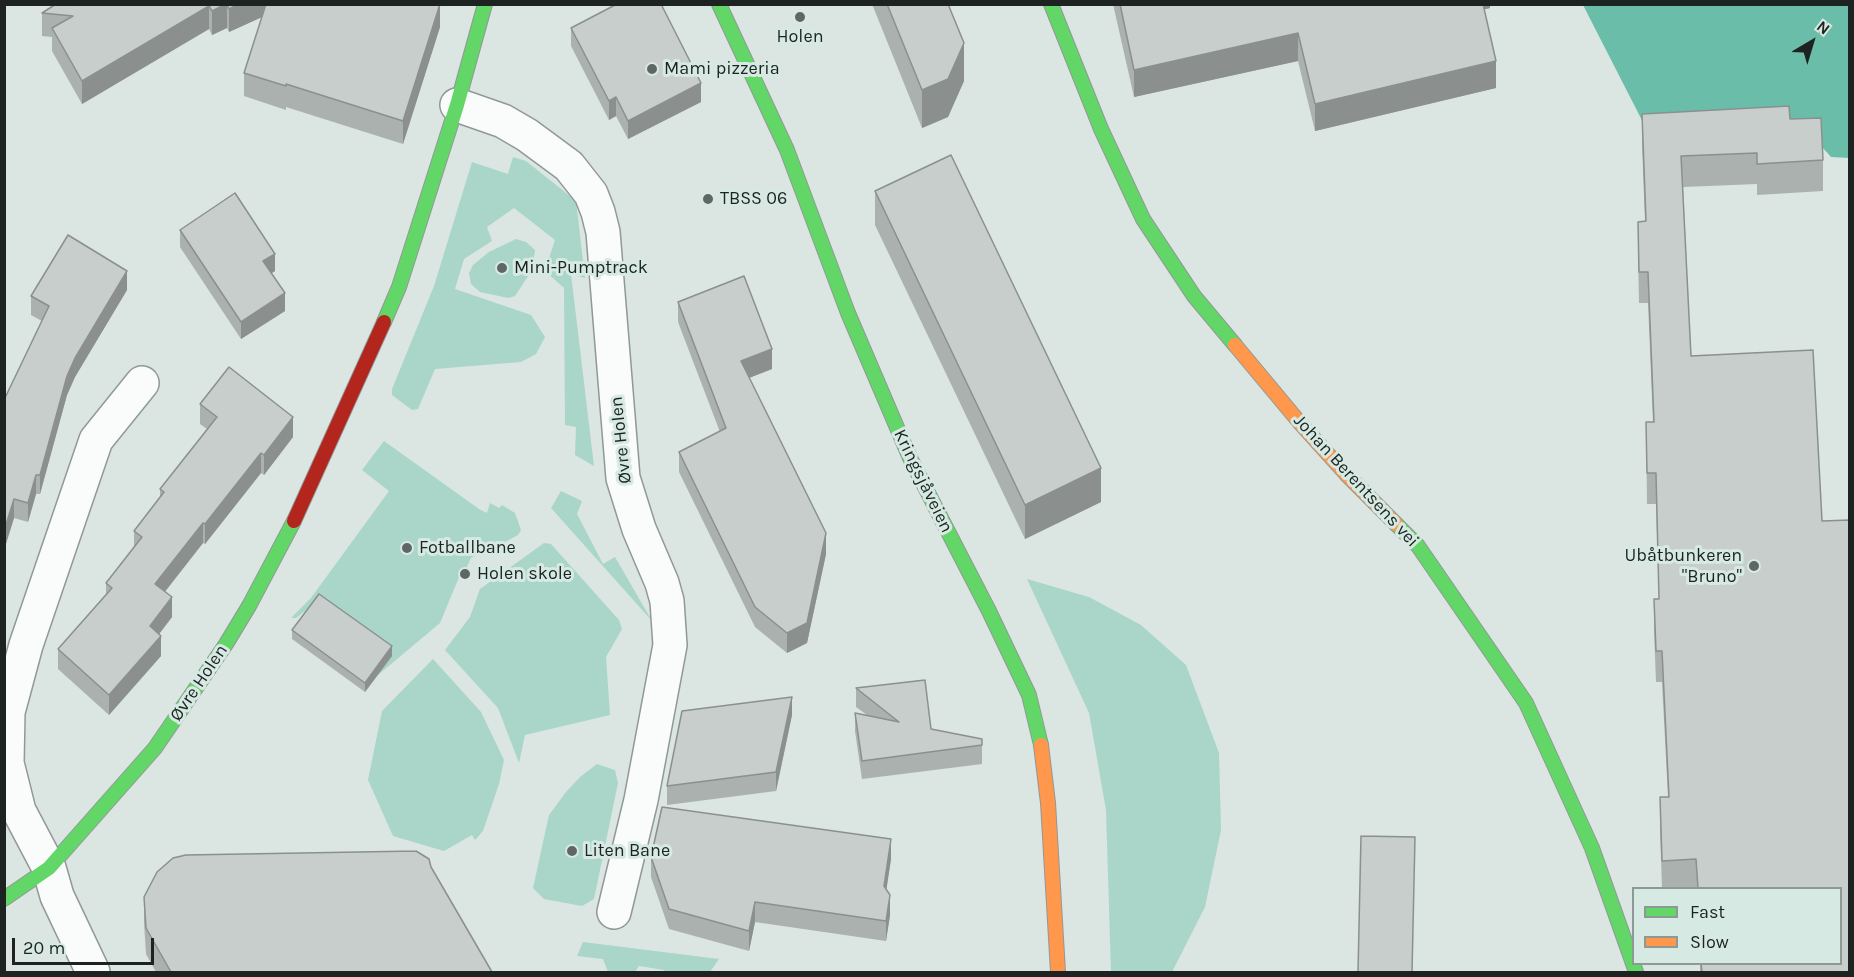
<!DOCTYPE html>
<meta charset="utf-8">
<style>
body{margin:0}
#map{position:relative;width:1854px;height:977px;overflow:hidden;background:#dbe5e2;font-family:Karla,sans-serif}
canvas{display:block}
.frame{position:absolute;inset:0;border:6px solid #1c2320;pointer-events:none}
.legend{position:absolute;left:1632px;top:887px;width:210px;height:78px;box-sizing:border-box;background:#d7e9e3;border:2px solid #8c9a95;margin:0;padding:8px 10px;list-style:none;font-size:18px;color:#1c2320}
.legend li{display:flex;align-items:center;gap:12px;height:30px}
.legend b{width:30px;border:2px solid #8c9a95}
.north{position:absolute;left:1782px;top:12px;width:60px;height:60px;-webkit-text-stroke:4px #d7e9e3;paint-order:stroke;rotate:38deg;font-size:16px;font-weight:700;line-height:24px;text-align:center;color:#1c2320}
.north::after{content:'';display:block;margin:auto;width:21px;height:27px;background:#1c2320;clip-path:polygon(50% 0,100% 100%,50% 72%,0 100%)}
.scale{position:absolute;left:12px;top:938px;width:142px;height:27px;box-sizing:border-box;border:3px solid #1c2320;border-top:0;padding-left:8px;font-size:18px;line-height:21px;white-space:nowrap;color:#1c2320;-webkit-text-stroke:4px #d7e9e3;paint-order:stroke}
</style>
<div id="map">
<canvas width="1854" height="977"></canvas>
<div class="frame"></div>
<ul class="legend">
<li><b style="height:8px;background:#63d668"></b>Fast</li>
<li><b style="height:8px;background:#ff974d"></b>Slow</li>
</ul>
<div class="north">N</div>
<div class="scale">20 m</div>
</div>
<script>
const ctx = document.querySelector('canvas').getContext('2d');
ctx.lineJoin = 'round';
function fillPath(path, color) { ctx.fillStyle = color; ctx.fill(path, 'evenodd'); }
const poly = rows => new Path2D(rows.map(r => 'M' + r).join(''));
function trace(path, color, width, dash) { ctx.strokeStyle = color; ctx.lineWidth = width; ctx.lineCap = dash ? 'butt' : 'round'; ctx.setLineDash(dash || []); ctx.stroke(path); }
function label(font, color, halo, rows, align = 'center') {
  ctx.font = font + ' Karla,sans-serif'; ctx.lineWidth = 6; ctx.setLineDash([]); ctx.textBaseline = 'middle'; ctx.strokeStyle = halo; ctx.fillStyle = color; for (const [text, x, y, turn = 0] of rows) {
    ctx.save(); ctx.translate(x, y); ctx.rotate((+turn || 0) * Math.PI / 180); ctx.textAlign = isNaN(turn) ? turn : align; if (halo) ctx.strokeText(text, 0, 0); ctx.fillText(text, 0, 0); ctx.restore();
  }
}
const green = poly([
 [513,157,526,161,576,201,585,278,571,274,594,466,575,455,576,427,565,425,564,288,545,271,555,240,514,208,487,227,492,241,464,259,455,289,531,315,545,337,536,354,521,362,435,369,418,409,412,410,392,395,392,389,434,286,472,162,508,174],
 [516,239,526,242,535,250,532,270,515,296,508,298,480,292,471,284,469,273,473,265,489,252],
 [384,441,479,509,487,513,490,503,499,508,502,505,515,513,521,530,518,535,503,543,499,542,471,558,466,569,462,570,440,623,378,675,380,660,310,607,296,618,291,618,311,598,389,491,362,470],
 [561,491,582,501,577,514,603,564,615,557,652,621,551,508],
 [544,543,551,544,619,620,622,629,606,657,610,715,525,735,519,763,498,708,445,650,470,617,480,589],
 [1027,579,1089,597,1141,625,1186,665,1219,753,1221,830,1205,907,1172,972,1111,972,1106,810,1089,713],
 [433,659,481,712,504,760,499,784,483,831,475,840,472,835,444,851,393,836,368,780,382,711],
 [597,764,615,770,618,783,594,899,582,906,544,899,533,888,549,815,566,792,580,777],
 [583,942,719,959,710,972,665,972,664,970,639,966,635,972,608,972,603,959,577,956]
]);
const water = poly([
 [1583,5,1849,5,1849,158,1831,157,1806,129,1649,134]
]);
const street = poly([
 [457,105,503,121,527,135,569,166,591,194,598,212,603,232,623,478,639,529,662,583,667,601,670,645,641,800,614,912],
 [93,972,57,896,49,868,19,811,7,763,8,712,26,645,96,440,142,383]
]);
const fast = poly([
 [719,4,787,150,848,313,910,458,989,611,1029,695,1041,745],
 [1051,4,1101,129,1143,219,1194,296,1235,345],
 [384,322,399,287,457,105,485,4],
 [1396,524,1418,546,1526,703,1592,848,1636,972],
 [4,899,49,868,155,748,226,644,249,606,294,521]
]);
const slow = poly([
 [1235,345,1300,423,1346,474,1396,524],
 [1041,745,1048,803,1058,972]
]);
const jam = poly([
 [294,521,384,322]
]);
const wall = poly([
 [56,4,440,4,440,27,403,144,286,107,286,110,244,96,244,73,262,17,229,32,227,28,212,35,209,29,82,104,52,51,52,37,42,36,42,13],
 [872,4,948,4,964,81,948,117,922,128],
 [1113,4,1490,4,1490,8,1484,9,1496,88,1315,131,1298,61,1134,97],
 [571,28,701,102,628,139,616,116,609,120,571,46],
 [1642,114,1790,119,1823,160,1823,191,1757,195,1757,184,1683,187,1691,356,1822,521,1850,972,1700,972,1700,963,1840,963,1840,888,1662,888,1660,828,1660,797,1668,797,1662,682,1656,682,1654,630,1654,599,1659,599,1656,504,1647,504,1646,422,1653,422,1648,303,1639,303,1638,253,1638,222,1645,221,1642,145],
 [875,191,1101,502,1025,539,875,225],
 [180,230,275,271,271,273,285,311,241,339,180,247],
 [127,290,75,377,67,395,40,494,36,494,28,522,14,518,4,550,42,321,31,315,31,296],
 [678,302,772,369,749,378,826,554,807,643,787,653,755,627,679,472,679,452,720,432,678,322],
 [200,404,293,437,264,475,261,473,205,544,203,543,165,592,172,617,159,634,161,656,109,715,58,669,58,649,106,594,106,583,134,547,134,531,160,497,160,489,207,429,200,424],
 [292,630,392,656,365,692,292,639],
 [856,688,931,729,982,739,982,764,862,779,855,731,855,713,867,715,856,707],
 [792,715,776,791,667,805,667,786],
 [651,857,891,859,886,889,890,915,886,941,755,922,749,951,669,929,651,877],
 [431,867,492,972,156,972,146,954,144,923,144,897]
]);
const shadedWall = poly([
 [227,4,227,28,212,35,212,11],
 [239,4,271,4,271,13,229,32,229,9],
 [440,4,440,27,403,144,403,121],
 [1478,4,1490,4,1490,8,1478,11],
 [209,6,209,29,82,104,82,81],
 [1298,33,1298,61,1134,97,1134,70],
 [964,43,964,81,948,117,922,128,922,90],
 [1496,61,1496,88,1315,131,1315,104],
 [701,83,701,102,628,139,628,121],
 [616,97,616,116,609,120,609,101],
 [275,254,275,271,263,279,263,261],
 [127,271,127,290,75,377,67,395,40,494,40,475,67,376,75,358],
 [285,293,285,311,241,339,241,322],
 [772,349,772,369,741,381,741,361],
 [293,417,293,437,264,475,264,455],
 [261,453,261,473,205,544,205,524],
 [1101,468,1101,502,1025,539,1025,505],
 [36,475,36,494,28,522,28,503],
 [14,499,14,518,4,550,4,531],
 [203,523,203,543,155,604,155,584],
 [826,533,826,554,807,643,787,653,787,633],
 [6,583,6,602,4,608,4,589],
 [172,597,172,617,150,646,150,626],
 [161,636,161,656,109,715,109,695],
 [392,646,392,656,365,692,365,683],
 [792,697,792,715,776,791,776,772],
 [891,839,891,859,884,906,884,886],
 [890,895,890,915,886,941,886,921],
 [755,902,755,922,749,951,749,931]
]);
const building = poly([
 [56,4,226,4,212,11,209,6,82,81,52,28,73,16,42,13,56,4],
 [227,4,239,4,229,9,227,4],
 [266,4,440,4,403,121,286,84,286,86,244,73,266,4],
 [617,4,661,4,701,83,628,121,616,97,609,101,571,28,617,4],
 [887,4,948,4,964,43,948,79,922,90,887,4],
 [1120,4,1483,4,1496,61,1315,104,1298,33,1134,70,1120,4],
 [1789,106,1790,119,1821,118,1823,160,1757,164,1757,153,1681,156,1691,356,1813,350,1822,521,1850,520,1850,972,1702,972,1701,963,1840,963,1840,888,1698,888,1696,859,1662,861,1660,797,1669,797,1662,651,1656,651,1654,599,1659,599,1656,473,1647,473,1646,422,1654,422,1648,272,1639,272,1638,222,1646,221,1642,114,1789,106],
 [951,155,1101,468,1025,505,875,191,951,155],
 [235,193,275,254,263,261,285,293,241,322,180,230,235,193],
 [68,235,127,271,75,358,67,376,40,475,36,475,28,503,14,499,4,531,4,400,49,306,31,296,68,235],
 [744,276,772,349,741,361,826,533,807,623,787,633,755,607,679,452,726,428,678,302,744,276],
 [229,367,293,417,264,455,261,453,205,524,203,523,155,584,172,597,150,626,161,636,109,695,58,649,112,588,106,583,142,537,134,531,164,492,160,489,217,417,200,404,229,367],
 [319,594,392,646,365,683,292,630,319,594],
 [925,680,931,729,982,739,982,745,862,761,855,713,899,722,856,688,925,680],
 [792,697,776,772,667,786,682,711,792,697],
 [662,807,891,839,884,886,890,895,886,921,755,902,749,931,669,909,651,857,662,807],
 [1361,836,1415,837,1412,972,1358,972,1361,836],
 [416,851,429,859,431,867,492,972,171,972,146,928,144,897,157,872,173,858,186,855,416,851]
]);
const markers = [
 [800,17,6,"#5f6764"],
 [652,69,6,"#5f6764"],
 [708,199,6,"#5f6764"],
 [502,268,6,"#5f6764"],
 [407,548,6,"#5f6764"],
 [1754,566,6,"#5f6764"],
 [465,574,6,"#5f6764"],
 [572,851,6,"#5f6764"]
];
const poiNames = [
 ["Holen",800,37,"center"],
 ["Mami pizzeria",664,69],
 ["TBSS 06",720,199],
 ["Mini-Pumptrack",514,268],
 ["Fotballbane",419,548],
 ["Ubåtbunkeren",1742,556,"right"],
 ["\"Bruno\"",1742,577,"right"],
 ["Holen skole",477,574],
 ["Liten Bane",584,851]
];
const streetNames = [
 ["Øvre Holen",621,440,-96],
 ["Kringsjåveien",923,481,64],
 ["Johan Berentsens vei",1356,481,47],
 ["Øvre Holen",199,683,-56]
];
fillPath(green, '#a9d6c8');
fillPath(water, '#6abea9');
trace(street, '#919997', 36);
trace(fast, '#919997', 16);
trace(slow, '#919997', 16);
trace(jam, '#919997', 16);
trace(street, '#fafbfb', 33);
trace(fast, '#63d668', 14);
trace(slow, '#ff974d', 14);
trace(jam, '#b3261e', 14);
fillPath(wall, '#abb1af');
fillPath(shadedWall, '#8b908f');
fillPath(building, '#c7cecc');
trace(building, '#8b908f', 1.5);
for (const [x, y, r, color] of markers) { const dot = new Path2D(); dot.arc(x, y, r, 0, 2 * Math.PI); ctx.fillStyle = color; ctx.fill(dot); trace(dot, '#d7e9e3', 2); }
label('18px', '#1c2320', '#d7e9e3', poiNames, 'left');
label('18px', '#1c2320', '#d7e9e3', streetNames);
</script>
